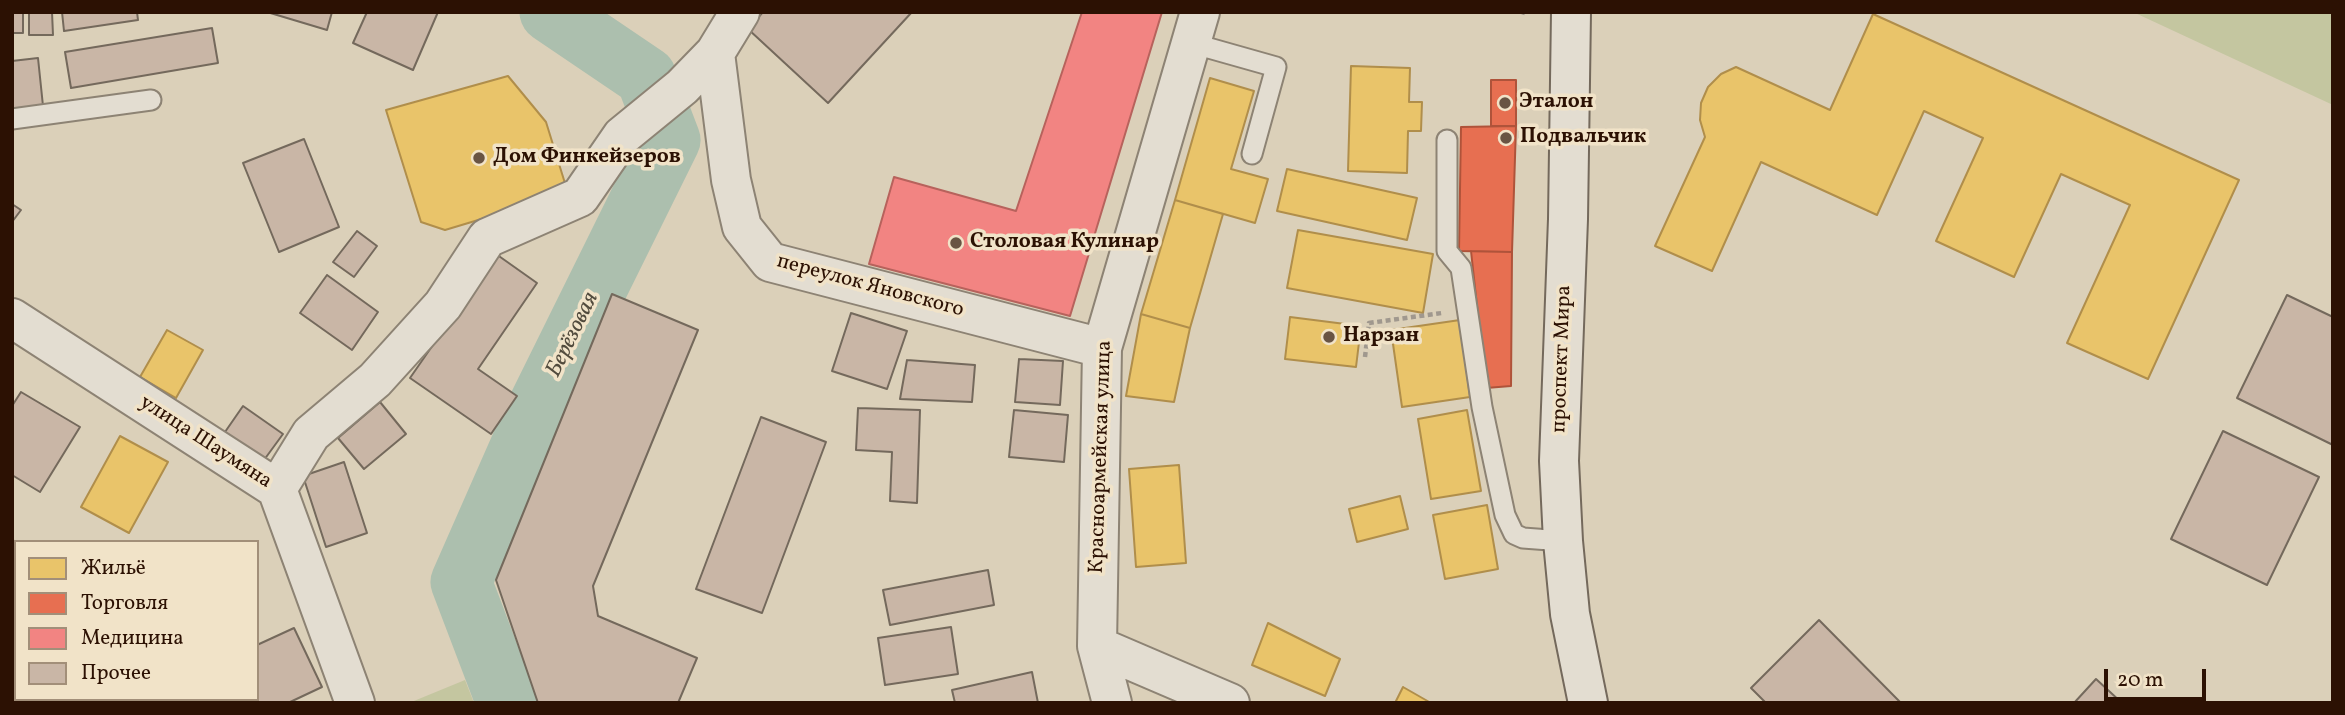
<!DOCTYPE html>
<meta charset="utf-8">
<style>
body{margin:0}
#map{position:relative;width:2345px;height:715px;overflow:hidden;background:#dbd0b9;font-family:Vollkorn,serif}
canvas{display:block}
.frame{position:absolute;inset:0;border:14px solid #2c1103;pointer-events:none}
.legend{position:absolute;left:14px;top:540px;width:245px;height:161px;box-sizing:border-box;background:#f1e3c8;border:2px solid #a28f79;margin:0;padding:9px 12px;list-style:none;font-size:21px;color:#2c1103}
.legend li{display:flex;align-items:center;gap:14px;height:35px}
.legend b{width:35px;border:2px solid #a28f79}
.scale{position:absolute;left:2104px;top:669px;width:102px;height:32px;box-sizing:border-box;border:4px solid #2c1103;border-top:0;padding-left:9px;font-size:21px;line-height:24px;white-space:nowrap;color:#2c1103;-webkit-text-stroke:5px #f1e3c8;paint-order:stroke}
</style>
<div id="map">
<canvas width="2345" height="715"></canvas>
<div class="frame"></div>
<ul class="legend">
<li><b style="height:19px;background:#e9c46a"></b>Жильё</li>
<li><b style="height:19px;background:#e76f51"></b>Торговля</li>
<li><b style="height:19px;background:#f28482"></b>Медицина</li>
<li><b style="height:19px;background:#c9b6a6"></b>Прочее</li>
</ul>
<div class="scale">20 m</div>
</div>
<script>
const ctx = document.querySelector('canvas').getContext('2d');
ctx.lineJoin = 'round';
function fillPath(path, color) { ctx.fillStyle = color; ctx.fill(path, 'evenodd'); }
const poly = rows => new Path2D(rows.map(r => 'M' + r).join(''));
function trace(path, color, width, dash) { ctx.strokeStyle = color; ctx.lineWidth = width; ctx.lineCap = dash ? 'butt' : 'round'; ctx.setLineDash(dash || []); ctx.stroke(path); }
function label(font, color, halo, rows, align = 'center') {
  ctx.font = font + ' Vollkorn,serif'; ctx.lineWidth = 7; ctx.setLineDash([]); ctx.textBaseline = 'middle'; ctx.strokeStyle = halo; ctx.fillStyle = color; for (const [text, x, y, turn = 0] of rows) {
    ctx.save(); ctx.translate(x, y); ctx.rotate((+turn || 0) * Math.PI / 180); ctx.textAlign = isNaN(turn) ? turn : align; if (halo) ctx.strokeText(text, 0, 0); ctx.fillText(text, 0, 0); ctx.restore();
  }
}
const green = poly([
 [2133,12,2333,12,2333,105],
 [465,680,474,703,409,703]
]);
const homes = poly([
 [1873,14,2239,180,2148,379,2067,343,2130,205,2061,174,2014,277,1936,241,1983,138,1924,111,1877,215,1761,162,1712,271,1655,246,1705,137,1700,120,1701,103,1708,87,1721,74,1736,67,1830,110,1873,14],
 [1351,66,1410,68,1409,102,1422,102,1421,131,1408,131,1407,173,1348,171,1351,66],
 [508,76,546,122,568,193,445,230,421,222,386,110,508,76],
 [1210,78,1254,91,1231,169,1268,179,1255,223,1175,200,1210,78],
 [1287,169,1417,198,1407,240,1277,211,1287,169],
 [1175,200,1223,214,1190,328,1141,314,1175,200],
 [1298,230,1433,254,1423,313,1287,288,1298,230],
 [1141,314,1190,328,1174,402,1126,396,1141,314],
 [1290,317,1361,326,1356,367,1285,359,1290,317],
 [1460,320,1470,397,1402,407,1391,330,1460,320],
 [167,330,203,350,176,398,140,377,167,330],
 [1467,410,1481,491,1431,499,1418,419,1467,410],
 [120,436,168,462,129,533,81,507,120,436],
 [1179,465,1186,563,1136,567,1129,469,1179,465],
 [1400,496,1408,529,1357,542,1349,509,1400,496],
 [1487,505,1498,569,1445,579,1433,515,1487,505],
 [1268,623,1340,659,1325,696,1252,665,1268,623],
 [1403,687,1431,703,1395,703,1403,687]
]);
const shops = poly([
 [1491,80,1516,80,1516,126,1491,126,1491,80],
 [1516,126,1512,252,1459,251,1461,127,1516,126],
 [1471,251,1512,252,1511,386,1486,388,1471,251]
]);
const health = poly([
 [1082,12,1162,12,1070,316,869,264,894,177,1016,211,1082,12]
]);
const river = poly([
 [507,703,461,582,538,407,670,140,646,77,550,12]
]);
const building = poly([
 [12,12,23,12,23,33,12,33,12,12],
 [29,12,52,12,53,35,29,35,29,12],
 [62,12,137,12,138,20,64,31,62,12],
 [267,12,332,12,327,30,267,12],
 [367,12,438,12,413,70,353,43,367,12],
 [763,12,912,12,828,103,748,29,763,12],
 [212,28,218,63,71,88,65,52,212,28],
 [38,58,43,106,12,109,12,61,38,58],
 [304,139,339,227,279,252,243,163,304,139],
 [12,204,21,210,12,222,12,204],
 [357,231,377,246,354,277,333,262,357,231],
 [496,254,537,283,478,369,517,396,491,434,410,378,496,254],
 [327,275,378,312,352,350,300,313,327,275],
 [612,294,698,330,593,586,598,616,697,658,678,703,538,703,496,580,612,294],
 [2287,295,2333,317,2333,445,2237,398,2287,295],
 [851,313,907,331,887,389,832,371,851,313],
 [1019,359,1063,361,1060,405,1015,402,1019,359],
 [907,360,975,365,972,402,900,399,907,360],
 [21,392,80,427,40,492,12,475,12,406,21,392],
 [380,402,406,434,364,469,338,438,380,402],
 [243,406,283,434,264,460,225,432,243,406],
 [858,408,920,410,917,503,890,501,892,452,856,450,858,408],
 [1014,410,1068,415,1064,462,1009,457,1014,410],
 [761,417,826,442,762,613,696,589,761,417],
 [2223,431,2319,477,2267,585,2171,539,2223,431],
 [344,462,367,533,326,547,303,476,344,462],
 [12,540,16,542,16,579,12,584,12,540],
 [988,570,994,605,890,625,883,590,988,570],
 [1819,620,1901,703,1766,703,1751,688,1819,620],
 [951,627,958,674,885,685,878,638,951,627],
 [294,628,322,687,288,703,176,703,174,699,257,699,257,645,294,628],
 [1032,672,1038,703,955,703,952,690,1032,672],
 [2096,679,2122,703,2074,703,2096,679],
 [41,699,115,699,119,703,41,703,41,699]
]);
const path = poly([
 [1522,12,1525,13],
 [1365,357,1369,323,1442,313]
]);
const lane = poly([
 [1191,43,1276,67,1252,154],
 [12,119,151,100],
 [1447,140,1447,251,1461,268,1482,407,1505,515,1514,534,1523,538,1563,541]
]);
const street = poly([
 [715,53,731,180,742,227,770,262,1102,348],
 [12,318,277,489,355,703],
 [277,489,311,434,375,380,443,305,487,238,580,197,622,136,682,87,715,53,740,12],
 [1097,646,1230,703],
 [1112,703,1097,646,1102,348,1200,12]
]);
const secondary = poly([
 [1571,12,1568,219,1559,461,1563,541,1570,614,1588,703]
]);
const markers = [
 [1505,103,7,"#695443"],
 [1506,138,7,"#695443"],
 [479,158,7,"#695443"],
 [956,243,7,"#695443"],
 [1329,337,7,"#695443"]
];
const poiNames = [
 ["Эталон",1519,103],
 ["Подвальчик",1520,138],
 ["Дом Финкейзеров",493,158],
 ["Столовая Кулинар",970,243],
 ["Нарзан",1343,337]
];
const streetNames = [
 ["переулок Яновского",870,287,15],
 ["проспект Мира",1563,359,-88],
 ["улица Шаумяна",205,443,33],
 ["Красноармейская улица",1102,457,-88]
];
const waterNames = [
 ["Берёзовая",574,335,-64]
];
fillPath(green, '#c4c6a0');
fillPath(homes, '#e9c46a');
trace(homes, '#b08e4b', 2);
fillPath(shops, '#e76f51');
trace(shops, '#af533a', 2);
fillPath(health, '#f28482');
trace(health, '#b7625c', 2);
trace(river, '#acbfae', 61);
fillPath(building, '#c9b6a6');
trace(building, '#74695c', 2);
trace(lane, '#8d8374', 23);
trace(street, '#8d8374', 42);
trace(secondary, '#74695c', 42);
trace(path, '#a0988e', 4.5, [5, 3.5]);
trace(lane, '#e3ddd1', 19);
trace(street, '#e3ddd1', 38);
trace(secondary, '#e3ddd1', 38);
for (const [x, y, r, color] of markers) { const dot = new Path2D(); dot.arc(x, y, r, 0, 2 * Math.PI); ctx.fillStyle = color; ctx.fill(dot); trace(dot, '#f1e3c8', 2.5); }
label('bold 21px', '#2c1103', '#f1e3c8', poiNames, 'left');
label('21px', '#2c1103', '#f1e3c8', streetNames);
label('italic 23px', '#524b3d', '#f1e3c8', waterNames);
</script>
